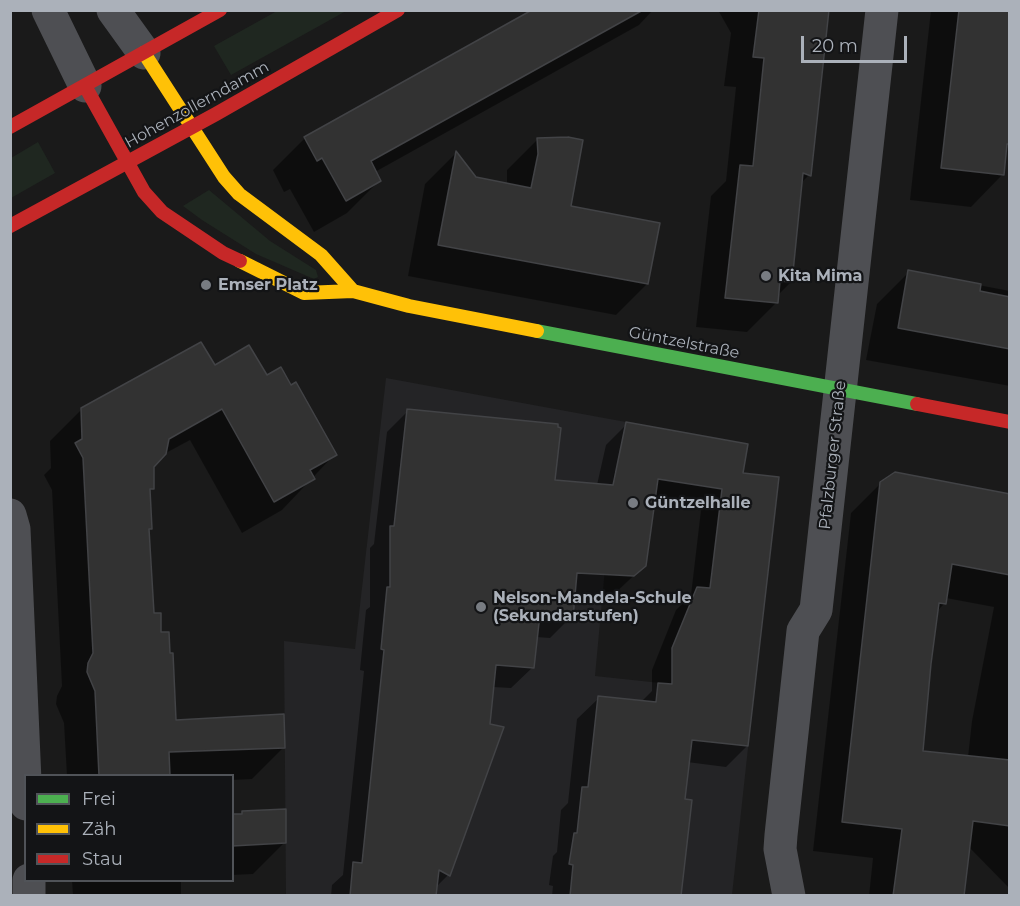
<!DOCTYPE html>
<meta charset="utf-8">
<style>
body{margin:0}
#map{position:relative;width:1020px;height:906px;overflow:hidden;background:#1a1a1a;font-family:Montserrat,sans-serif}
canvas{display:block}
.frame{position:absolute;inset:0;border:12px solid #abb1ba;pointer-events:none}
.legend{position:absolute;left:24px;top:774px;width:210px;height:108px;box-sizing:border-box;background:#131416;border:2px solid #505358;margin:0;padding:8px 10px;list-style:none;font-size:18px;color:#abb1ba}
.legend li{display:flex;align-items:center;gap:12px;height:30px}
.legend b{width:30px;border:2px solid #505358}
.scale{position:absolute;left:801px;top:36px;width:106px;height:27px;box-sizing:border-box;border:3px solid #abb1ba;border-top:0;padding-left:8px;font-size:18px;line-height:21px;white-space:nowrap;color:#abb1ba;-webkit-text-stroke:4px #131416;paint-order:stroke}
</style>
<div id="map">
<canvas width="1020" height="906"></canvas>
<div class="frame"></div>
<ul class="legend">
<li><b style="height:8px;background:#4caf50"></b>Frei</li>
<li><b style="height:8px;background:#ffc107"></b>Zäh</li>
<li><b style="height:8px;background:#c62828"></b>Stau</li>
</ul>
<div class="scale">20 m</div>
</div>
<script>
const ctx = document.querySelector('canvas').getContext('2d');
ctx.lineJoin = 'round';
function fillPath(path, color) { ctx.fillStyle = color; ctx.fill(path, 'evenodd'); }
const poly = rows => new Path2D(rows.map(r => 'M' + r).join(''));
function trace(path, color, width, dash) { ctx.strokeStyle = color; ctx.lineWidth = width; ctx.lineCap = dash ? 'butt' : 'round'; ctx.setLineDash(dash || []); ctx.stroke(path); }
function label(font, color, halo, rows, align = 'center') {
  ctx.font = font + ' Montserrat,sans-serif'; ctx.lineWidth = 4.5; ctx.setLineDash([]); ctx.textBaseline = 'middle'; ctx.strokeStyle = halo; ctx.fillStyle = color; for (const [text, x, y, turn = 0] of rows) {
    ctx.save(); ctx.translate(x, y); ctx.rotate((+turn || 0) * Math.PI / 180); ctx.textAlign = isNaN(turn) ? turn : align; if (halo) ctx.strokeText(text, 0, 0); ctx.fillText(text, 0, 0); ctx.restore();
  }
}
const built = poly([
 [386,378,626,422,617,472,614,472,595,676,754,693,732,895,286,895,284,641,355,649]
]);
const green = poly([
 [277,11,346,11,231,75,214,46],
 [38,142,55,173,11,198,11,158],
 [209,190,270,241,316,270,318,277,314,279,256,254,202,220,183,206]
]);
const shadow = poly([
 [534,10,653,10,639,25,375,172,379,181,347,213,314,232,290,189,284,192,273,170,305,138],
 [718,10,827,10,809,175,800,184,791,282,777,296,776,303,747,332,696,327,711,196,726,181,736,87,724,86,731,33],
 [931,10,1010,10,1003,174,971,207,910,200],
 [538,139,569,207,647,284,616,315,408,276,425,184,456,153,475,178,507,184,507,170],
 [909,272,1010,291,1010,386,866,360,877,304],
 [214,367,266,377,335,454,282,510,242,533,190,440,164,454,152,467,152,489,149,492,151,529,148,531,153,614,160,634,175,721,284,747,252,779,232,780,232,776,67,776,64,723,56,704,57,696,62,686,52,490,44,475,51,468,50,441,82,409],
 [408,411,554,481,597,485,606,445,627,424,741,474,747,746,726,767,687,762,683,800,680,896,552,896,553,886,549,885,553,856,557,852,561,810,568,803,577,719,599,698,641,702,652,691,652,670,676,610,691,595,701,510,653,503,645,565,611,597,573,595,571,617,550,638,536,637,533,667,511,688,493,687,448,875,436,887,435,896,331,896,332,885,343,875,364,671,360,670,366,610,370,607,370,548,374,544,387,432],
 [881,483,1010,495,1010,889,968,846,963,896,869,896,873,858,813,851,851,513],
 [946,598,994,607,972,721,968,757,921,752,936,612,945,603],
 [243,812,284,843,253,874,232,875,232,816,239,815],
 [72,880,181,880,181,896,73,896]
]);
const building = poly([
 [532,10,643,10,371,161,381,181,346,201,322,158,317,161,304,137,532,10],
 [759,10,829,10,811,176,803,173,792,282,780,281,778,303,725,298,740,165,753,166,764,58,753,57,759,10],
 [959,10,1010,10,1010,144,1007,144,1004,175,941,168,959,10],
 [568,137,583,140,571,206,660,223,648,284,438,245,456,151,476,177,531,188,538,154,537,138,568,137],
 [908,270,981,284,980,291,1010,297,1010,349,898,328,908,270],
 [201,342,215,365,249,345,267,375,281,367,291,385,296,382,337,455,310,470,315,479,274,502,222,409,169,439,166,454,154,467,154,489,150,489,152,529,149,529,154,613,161,613,161,632,169,632,170,653,173,653,176,720,284,714,285,748,169,752,170,776,99,776,95,691,87,672,88,663,93,653,83,458,75,443,82,439,81,408,201,342],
 [407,409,558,424,558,427,561,428,555,480,613,485,626,422,748,444,743,473,779,477,748,746,692,740,685,799,692,800,681,896,570,896,573,865,569,864,574,833,577,833,582,787,588,787,598,696,656,702,658,683,672,684,672,648,697,587,710,588,722,489,658,479,646,566,634,576,577,573,573,618,540,614,534,668,496,665,490,724,504,727,450,876,439,870,436,896,350,896,353,862,362,863,384,650,381,649,387,587,390,587,390,526,394,526,407,409],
 [895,472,1010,494,1010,575,952,564,946,604,939,603,931,664,923,751,1010,760,1010,826,973,821,964,896,893,896,902,829,842,822,880,482,895,472],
 [286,809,286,843,232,846,232,814,242,814,242,811,286,809]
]);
const street = poly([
 [48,10,85,86],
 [113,10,144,53],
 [10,515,14,529,26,804],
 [29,880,29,896],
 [789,896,780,849,781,835,803,631,816,610,882,10]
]);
const fast = poly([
 [537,331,917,404]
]);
const slow = poly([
 [144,53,224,177,239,194,321,255,353,291],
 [240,261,304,293,353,291,409,306,537,331]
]);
const jam = poly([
 [85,86,144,192,162,212,223,253,240,261],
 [10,127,220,10],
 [10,226,216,114,398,10],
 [917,404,1010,422]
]);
const markers = [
 [766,276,6,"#787c82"],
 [206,285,6,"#787c82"],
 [633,503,6,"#787c82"],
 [481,607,6,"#787c82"]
];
const streetNames = [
 ["Hohenzollerndamm",197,105,-29],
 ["Güntzelstraße",684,343,11],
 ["Pfalzburger Straße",833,455,-84]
];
const poiNames = [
 ["Kita Mima",778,276],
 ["Emser Platz",218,285],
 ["Güntzelhalle",645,503],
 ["Nelson-Mandela-Schule",493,598],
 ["(Sekundarstufen)",493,616]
];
fillPath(built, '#242426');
fillPath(green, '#1f2720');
fillPath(shadow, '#0007');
fillPath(building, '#323232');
trace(building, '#424346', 1.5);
trace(street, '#4e4f53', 33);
trace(fast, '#4caf50', 14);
trace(slow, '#ffc107', 14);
trace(jam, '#c62828', 14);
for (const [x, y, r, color] of markers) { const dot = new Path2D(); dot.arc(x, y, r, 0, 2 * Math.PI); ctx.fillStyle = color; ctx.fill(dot); trace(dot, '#131416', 2); }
label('16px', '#abb1ba', '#131416', streetNames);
label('bold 16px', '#abb1ba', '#131416', poiNames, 'left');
</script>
